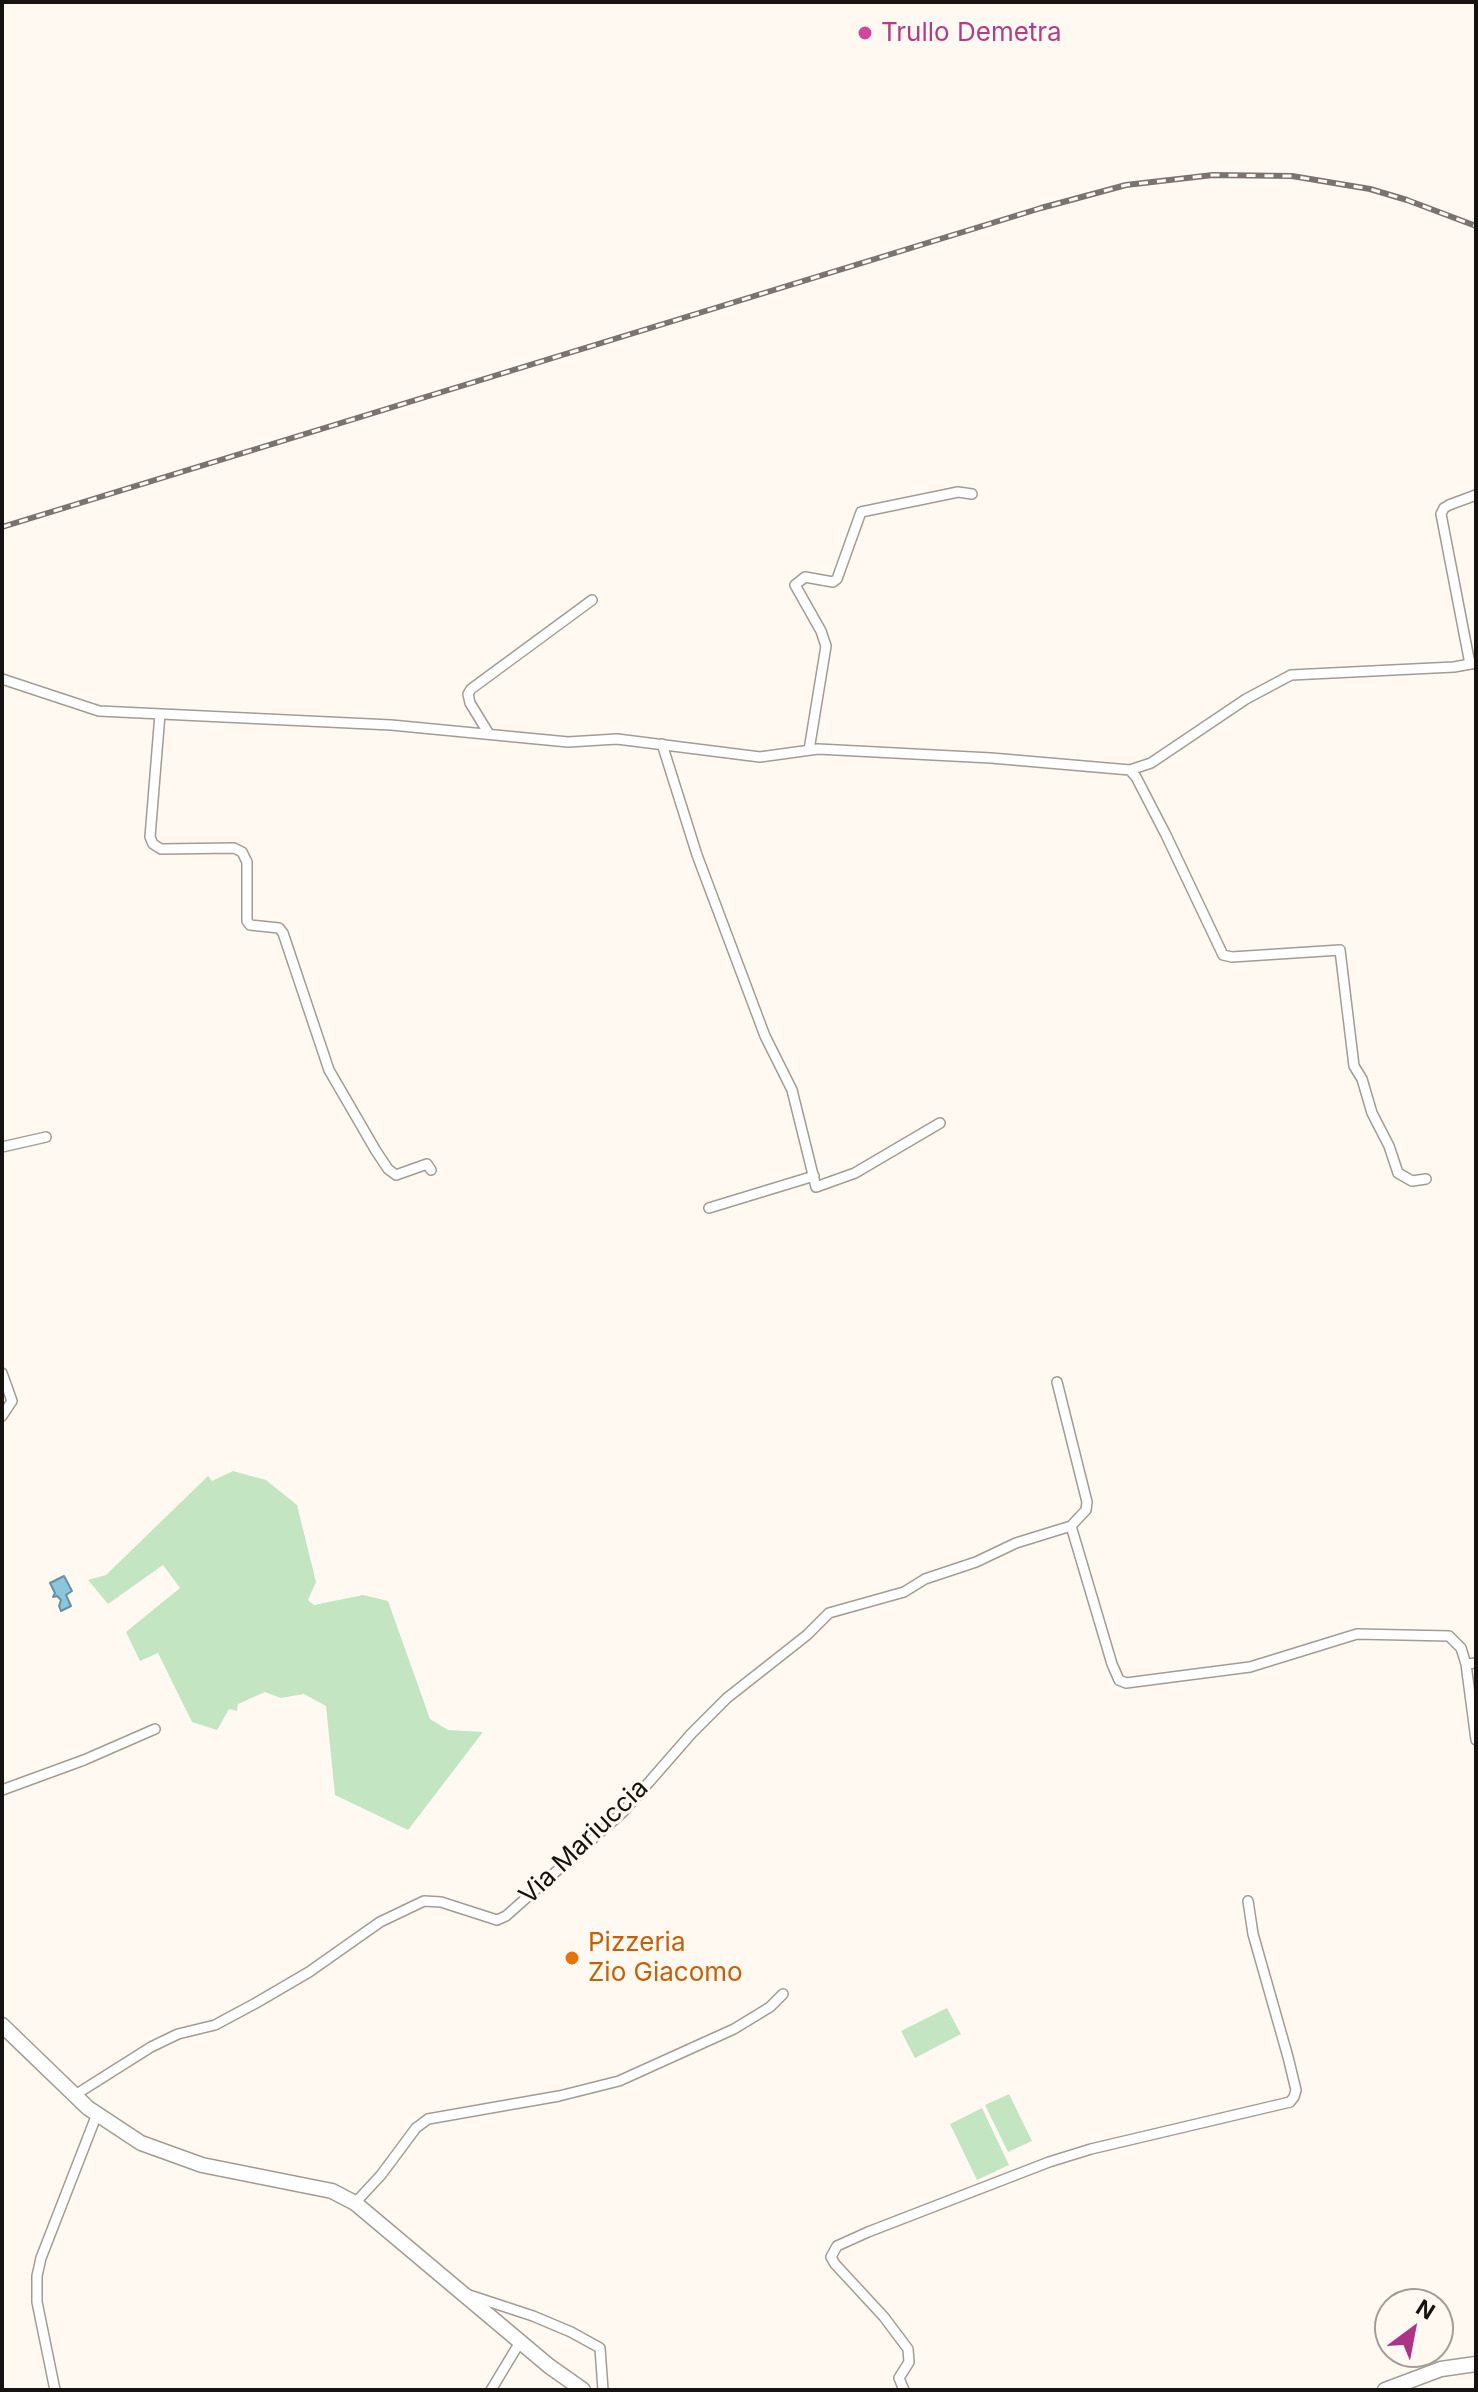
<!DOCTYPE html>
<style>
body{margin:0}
#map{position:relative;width:1478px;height:2392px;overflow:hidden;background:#fff9f1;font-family:Inter,sans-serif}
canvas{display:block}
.frame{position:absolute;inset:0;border:4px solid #151210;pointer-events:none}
.north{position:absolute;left:1374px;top:2288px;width:80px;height:80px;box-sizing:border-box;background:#fff9f1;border:2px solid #a19d97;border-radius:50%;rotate:32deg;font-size:22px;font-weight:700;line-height:32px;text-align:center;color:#151210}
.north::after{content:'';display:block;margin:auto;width:28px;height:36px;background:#ac3388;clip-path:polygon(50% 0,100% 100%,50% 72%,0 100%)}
</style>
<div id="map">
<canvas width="1478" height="2392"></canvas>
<div class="frame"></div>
<div class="north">N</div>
</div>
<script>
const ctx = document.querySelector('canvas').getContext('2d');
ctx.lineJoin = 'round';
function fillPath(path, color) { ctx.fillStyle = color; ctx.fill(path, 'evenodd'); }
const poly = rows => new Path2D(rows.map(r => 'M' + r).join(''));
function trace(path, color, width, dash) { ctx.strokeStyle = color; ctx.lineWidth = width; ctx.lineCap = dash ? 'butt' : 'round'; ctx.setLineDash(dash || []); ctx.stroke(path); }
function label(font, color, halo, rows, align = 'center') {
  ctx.font = font + ' Inter,sans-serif'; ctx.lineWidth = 6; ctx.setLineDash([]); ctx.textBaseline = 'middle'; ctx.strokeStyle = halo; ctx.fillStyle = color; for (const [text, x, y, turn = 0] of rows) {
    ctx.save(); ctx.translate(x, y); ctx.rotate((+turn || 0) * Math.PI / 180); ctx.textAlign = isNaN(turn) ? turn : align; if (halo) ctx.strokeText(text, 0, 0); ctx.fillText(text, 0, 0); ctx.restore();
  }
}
const green = poly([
 [233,1471,266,1480,297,1505,316,1582,308,1600,314,1605,363,1595,388,1601,430,1719,448,1730,483,1732,408,1830,335,1795,326,1706,304,1694,281,1698,265,1692,238,1704,237,1711,229,1709,217,1730,192,1722,158,1653,140,1661,126,1632,180,1588,163,1565,108,1604,88,1580,106,1575,208,1476,212,1481],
 [947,2008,961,2034,915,2058,901,2031],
 [1009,2094,1032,2141,1008,2152,985,2105],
 [982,2108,1009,2165,977,2180,950,2124]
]);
const water = poly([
 [64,1576,72,1591,66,1595,71,1606,61,1611,59,1606,61,1600,57,1596,53,1597,55,1593,50,1583,64,1576]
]);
const minor = poly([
 [1470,664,1441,514,1444,508,1449,505,1476,495],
 [2,679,99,711,391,725,568,742,617,739,760,757,818,749,991,758,1130,770,1151,763,1246,699,1291,675,1454,667,1476,663],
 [160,714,150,837,153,844,161,849,234,848,242,852,247,862,247,921,250,925,279,928,283,933,329,1070,376,1151,388,1169,396,1175,427,1164,431,1170],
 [489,734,470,703,468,694,471,689,592,600],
 [662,744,697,855,765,1036,792,1090,816,1187,855,1173,940,1123],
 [809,750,826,646,821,631,795,585,805,577,833,582,837,579,861,512,958,492,972,494],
 [1130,770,1136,777,1166,835,1223,955,1232,957,1340,950,1354,1066,1362,1079,1372,1113,1389,1146,1398,1173,1412,1181,1426,1179],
 [2,1147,46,1137],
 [709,1208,814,1176],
 [2,1373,12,1401,2,1416],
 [1071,1526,1112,1664,1119,1680,1126,1683,1250,1667,1357,1634,1449,1636,1461,1648,1466,1664,1476,1663],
 [1466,1664,1476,1740],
 [2,1790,84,1760,155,1729],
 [75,2095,151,2047,178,2034,215,2025,256,2003,309,1972,380,1922,424,1901,441,1902,497,1920,506,1916,623,1812,691,1734,727,1698,807,1635,829,1613,904,1592,925,1579,976,1562,1016,1543,1071,1526,1086,1510,1087,1502,1057,1382],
 [355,2203,381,2175,416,2128,428,2119,559,2096,619,2081,734,2029,770,2007,783,1994],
 [466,2294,533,2316,571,2332,600,2348,603,2390],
 [55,2390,37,2302,37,2276,41,2258,97,2114],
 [491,2390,520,2342],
 [904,2390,899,2378,909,2362,908,2349,884,2317,835,2264,831,2257,837,2246,868,2232,1049,2162,1091,2149,1290,2102,1294,2097,1296,2090,1288,2057,1253,1934,1248,1901]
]);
const secondary = poly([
 [2,2025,88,2108,141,2143,202,2165,332,2191,355,2203,549,2366,583,2390],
 [1385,2390,1441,2369,1476,2364]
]);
const rail = poly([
 [2,527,1041,208,1126,185,1213,175,1292,176,1370,189,1407,200,1476,226]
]);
const markers = [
 [865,33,8,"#d1479c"],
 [572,1958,8,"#e8710a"]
];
const hotelNames = [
 ["Trullo Demetra",881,33]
];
const streetNames = [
 ["Via Mariuccia",584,1842,-44]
];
const foodNames = [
 ["Pizzeria",588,1943],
 ["Zio Giacomo",588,1973]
];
fillPath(green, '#c3e5c1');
fillPath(water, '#8bc6dd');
trace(water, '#6890a0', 2);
trace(minor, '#a29c95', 12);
trace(secondary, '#a29c95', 17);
trace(minor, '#fff', 9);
trace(secondary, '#fff', 14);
trace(rail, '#797470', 6);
trace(rail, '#fff9f1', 3, [9]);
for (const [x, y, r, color] of markers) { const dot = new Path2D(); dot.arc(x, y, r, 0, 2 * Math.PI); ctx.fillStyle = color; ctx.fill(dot); trace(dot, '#fff9f1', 3); }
label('26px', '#b23c85', '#fff9f1', hotelNames, 'left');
label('26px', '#151210', '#fff9f1', streetNames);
label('26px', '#c56008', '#fff9f1', foodNames, 'left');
</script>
